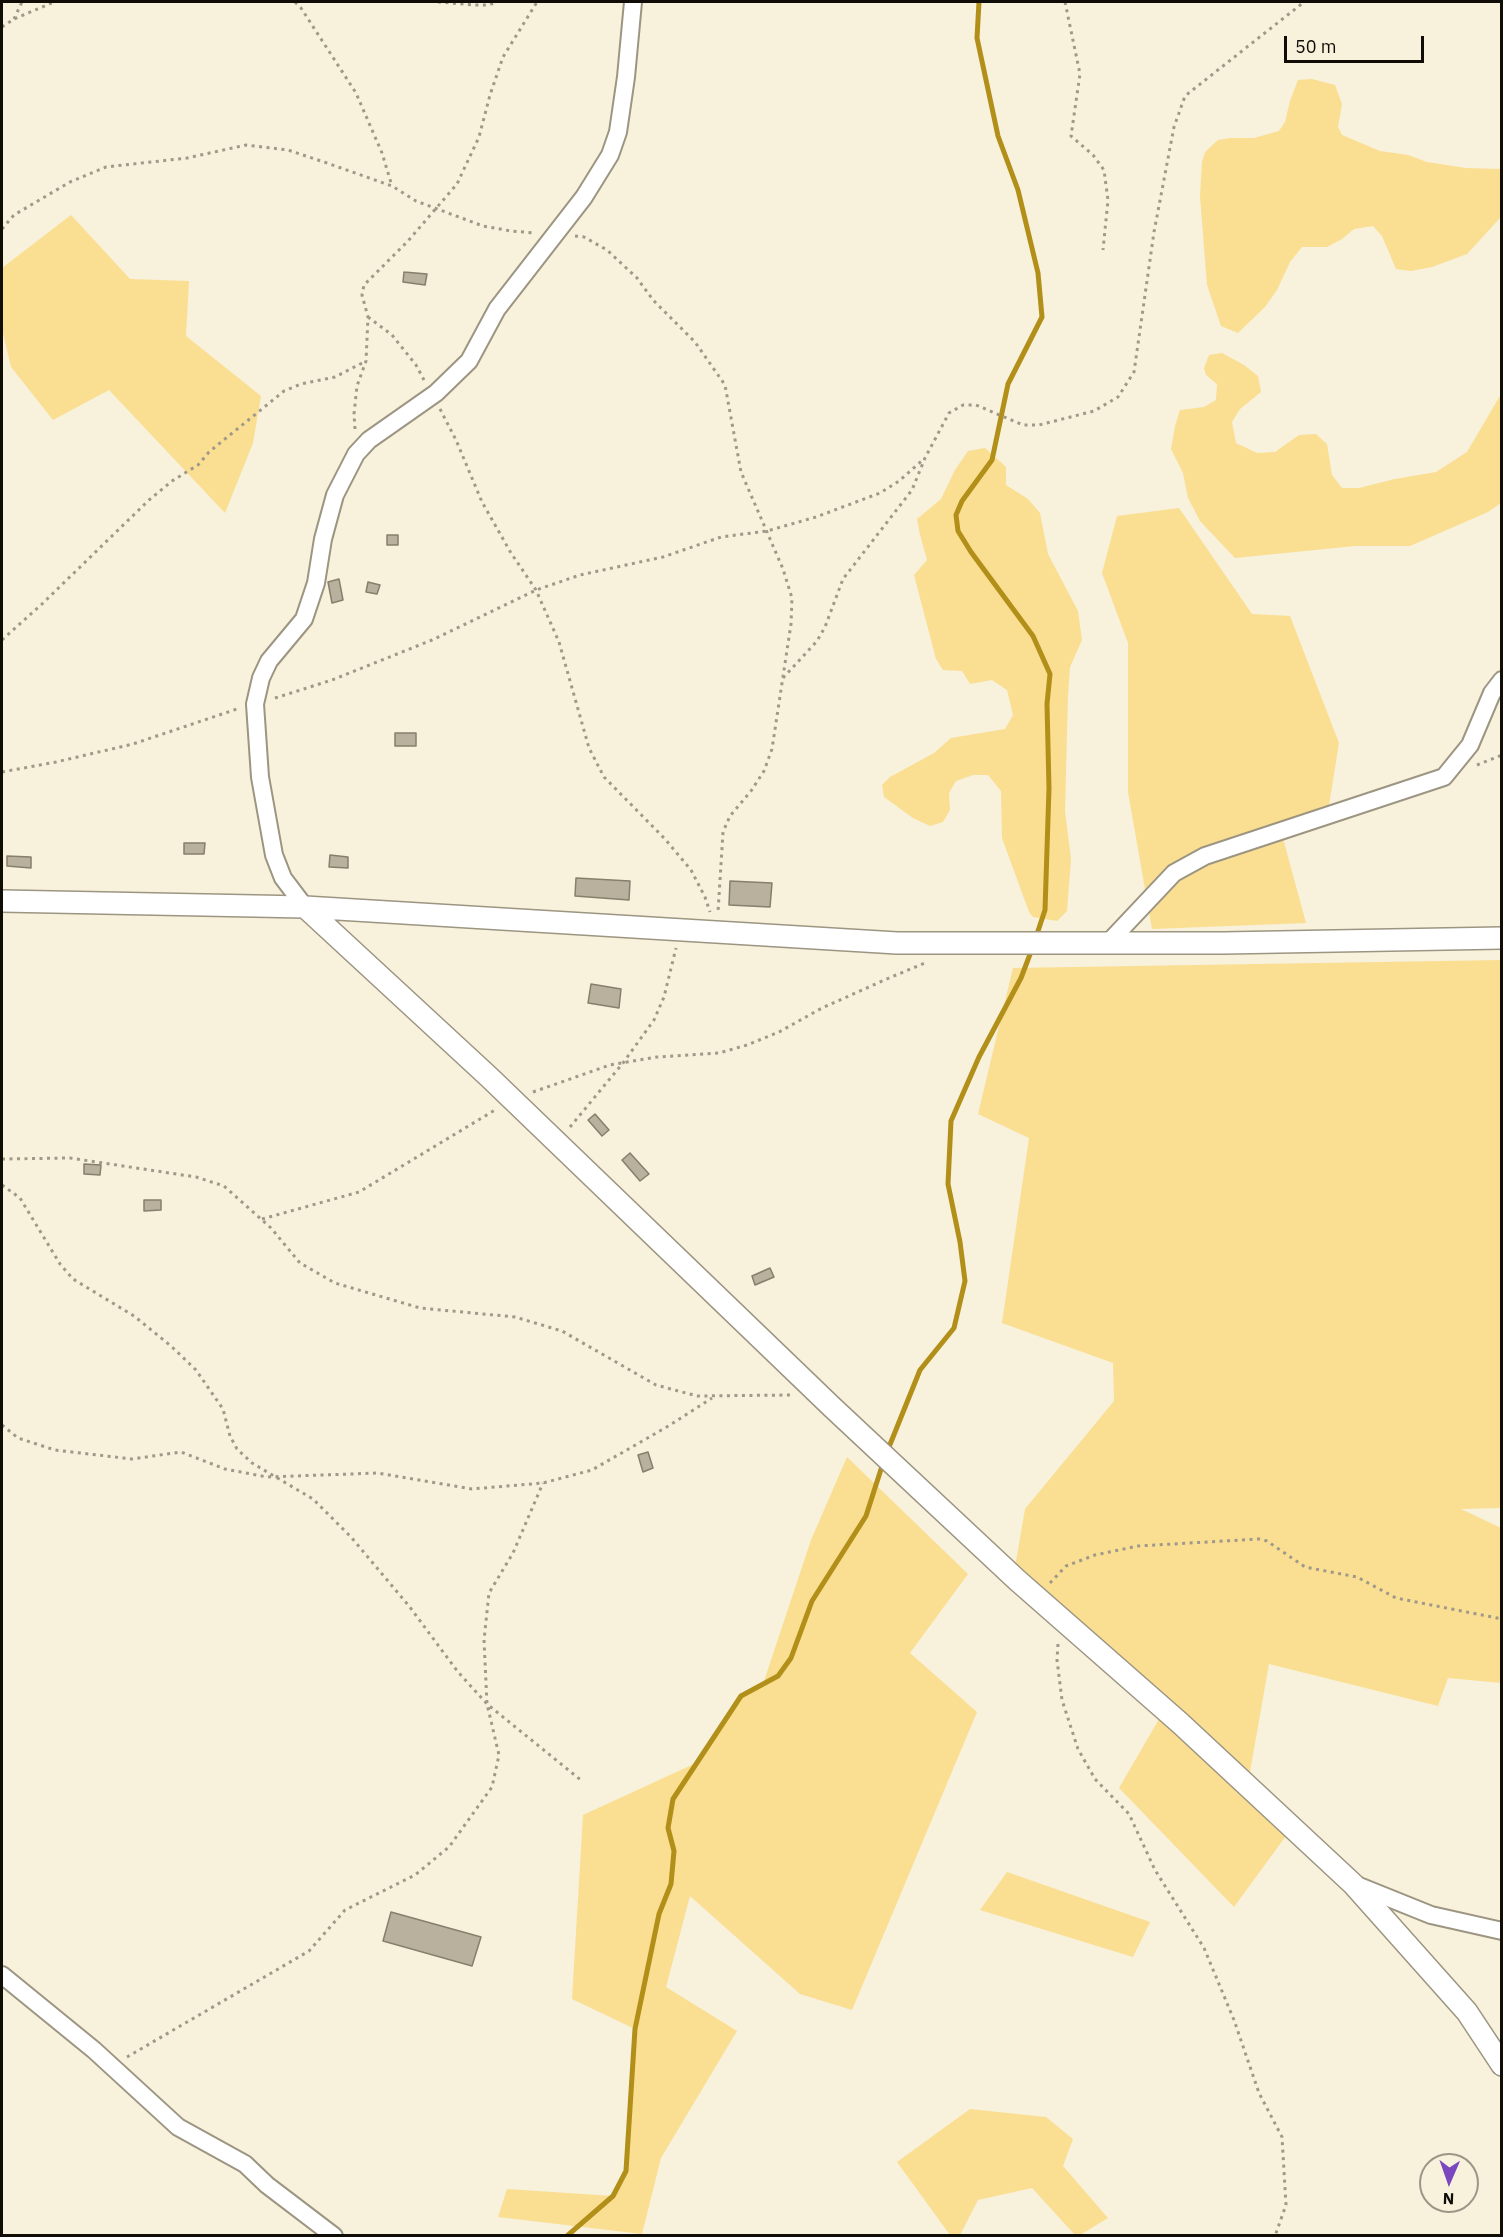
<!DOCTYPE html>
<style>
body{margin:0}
#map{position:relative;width:1503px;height:2237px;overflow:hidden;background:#f8f1dc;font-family:"IBM Plex Sans",sans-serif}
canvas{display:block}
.frame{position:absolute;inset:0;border:3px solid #100d07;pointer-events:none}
.north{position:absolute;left:1419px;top:2153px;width:60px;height:60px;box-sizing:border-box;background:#f8f1dc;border:2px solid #9b9687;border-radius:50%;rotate:182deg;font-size:16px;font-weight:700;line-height:24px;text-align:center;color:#100d07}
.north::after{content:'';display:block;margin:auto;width:21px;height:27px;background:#7a47be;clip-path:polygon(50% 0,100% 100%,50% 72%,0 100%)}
.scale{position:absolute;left:1284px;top:36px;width:140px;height:27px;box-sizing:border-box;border:3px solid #100d07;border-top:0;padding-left:8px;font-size:18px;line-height:21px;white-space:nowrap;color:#100d07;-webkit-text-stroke:4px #f8f1dc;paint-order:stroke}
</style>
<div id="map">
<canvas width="1503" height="2237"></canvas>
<div class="frame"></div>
<div class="north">N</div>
<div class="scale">50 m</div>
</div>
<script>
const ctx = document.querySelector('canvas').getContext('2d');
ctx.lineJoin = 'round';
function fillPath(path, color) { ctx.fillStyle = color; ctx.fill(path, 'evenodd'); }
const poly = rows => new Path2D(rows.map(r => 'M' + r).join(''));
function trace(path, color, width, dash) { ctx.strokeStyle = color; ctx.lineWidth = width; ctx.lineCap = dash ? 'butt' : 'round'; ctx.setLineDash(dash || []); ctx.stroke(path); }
const green = poly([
 [1312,79,1335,85,1342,104,1338,127,1342,135,1380,151,1408,155,1427,162,1466,168,1501,169,1501,217,1467,254,1432,267,1411,271,1396,269,1382,236,1373,226,1354,229,1342,239,1327,247,1302,247,1290,262,1277,290,1265,307,1238,333,1221,326,1207,285,1200,196,1202,162,1205,152,1218,140,1230,138,1254,138,1279,131,1285,122,1290,101,1298,80],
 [71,215,130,279,189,281,186,336,261,396,253,443,225,513,109,390,53,420,11,367,2,329,2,268],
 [1222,353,1244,365,1258,376,1261,392,1240,409,1232,422,1236,443,1257,453,1275,452,1299,435,1316,434,1327,444,1332,475,1342,488,1359,488,1395,479,1436,472,1467,452,1501,394,1501,503,1488,512,1410,546,1355,546,1235,558,1200,521,1188,498,1183,473,1171,449,1175,426,1180,410,1204,407,1216,400,1217,384,1206,375,1204,368,1209,355],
 [985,448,1006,467,1006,485,1028,499,1040,513,1048,554,1078,611,1082,640,1070,667,1068,695,1065,811,1071,859,1067,911,1057,921,1033,917,1029,912,1002,838,1001,791,988,775,973,775,956,781,949,793,950,810,943,822,930,826,913,818,884,797,882,785,890,777,934,753,951,738,1005,729,1013,715,1007,690,992,680,970,684,962,671,943,670,936,659,914,575,927,560,920,535,917,519,941,499,955,470,968,451],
 [1179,508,1252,614,1290,616,1339,743,1327,818,1281,831,1306,923,1152,929,1128,792,1128,643,1102,573,1117,516],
 [1501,960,1501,1508,1461,1509,1501,1528,1501,1683,1448,1678,1438,1706,1269,1664,1248,1783,1294,1825,1234,1907,1119,1788,1166,1707,1014,1573,1025,1509,1114,1401,1113,1363,1002,1323,1029,1138,978,1114,1013,968],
 [847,1457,968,1574,910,1653,977,1712,852,2010,800,1994,690,1896,666,1987,737,2031,661,2158,642,2234,498,2217,507,2189,613,2196,626,2171,635,2029,572,1999,583,1815,696,1763,741,1696,763,1684,811,1540],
 [1007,1872,1150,1922,1133,1957,980,1910],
 [970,2109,1046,2117,1073,2139,1063,2166,1108,2218,1080,2235,1075,2235,1032,2188,978,2200,960,2235,950,2235,897,2162]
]);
const stream = poly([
 [979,2,977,38,998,136,1018,190,1038,273,1042,317,1008,384,992,460,962,501,956,515,958,531,971,552,1033,636,1050,674,1047,704,1049,788,1045,910,1036,937],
 [887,1452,920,1370,954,1328,965,1281,960,1242,948,1184,951,1121,979,1057,1021,978,1032,949],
 [567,2236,613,2196,626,2171,635,2029,659,1914,671,1884,674,1851,668,1828,673,1799,741,1696,778,1676,791,1658,812,1601,866,1516,883,1463]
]);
const building = poly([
 [404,272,427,274,425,285,403,282,404,272],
 [387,535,398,535,398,545,387,545,387,535],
 [339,579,343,600,332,603,328,582,339,579],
 [368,582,380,585,377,594,366,592,368,582],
 [395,733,416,733,416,746,395,746,395,733],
 [184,843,205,843,204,854,184,854,184,843],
 [330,855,348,857,348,868,329,867,330,855],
 [7,856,31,857,31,868,7,866,7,856],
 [576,878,630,881,629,900,575,896,576,878],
 [730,881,772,883,770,907,729,905,730,881],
 [591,984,621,989,619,1008,588,1003,591,984],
 [595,1114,609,1130,602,1136,588,1120,595,1114],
 [630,1153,649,1174,640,1181,622,1160,630,1153],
 [84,1164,101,1165,100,1175,84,1174,84,1164],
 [144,1200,161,1200,161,1210,144,1211,144,1200],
 [770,1268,774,1277,755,1285,752,1276,770,1268],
 [648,1452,653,1468,643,1472,638,1455,648,1452],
 [391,1912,481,1937,472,1966,383,1941,391,1912]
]);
const path = poly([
 [295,2,301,8,356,93,382,153,392,186],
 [438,2,475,5,489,5,496,2],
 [1065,2,1080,74,1071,136,1093,155,1104,170,1108,200,1103,250],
 [14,19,22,2],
 [2,27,14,19,54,2],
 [2,229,14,215,70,182,106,167,187,158,246,145,288,150,327,163,392,186,416,201,483,226,511,231,535,233],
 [575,236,584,237,607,250,637,278,653,300,695,342,725,385,741,472,783,569,792,598,791,624,772,749,764,771,751,791,730,816,723,832,718,912],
 [368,317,392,335,416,365,424,380],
 [440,409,456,440,482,502,511,553,536,590,559,642,589,748,604,777,665,839,691,870,705,897,710,912],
 [355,429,354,414,357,386,366,361,368,317,362,295,364,285,408,241,457,184,479,137,490,95,503,57,537,2],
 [2,640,42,604,149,500,172,481,198,465,209,452,284,391,301,384,335,377,366,361],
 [783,678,817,641,825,627,843,579,912,490,925,458,949,413,963,405,976,405,1023,425,1039,425,1094,411,1118,397,1134,372,1154,232,1174,127,1185,96,1304,2],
 [275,698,332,680,432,640,536,590,580,575,663,557,721,537,767,531,816,517,880,493,899,481,925,458],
 [1477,765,1502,755],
 [2,772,56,762,133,744,237,709],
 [533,1092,610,1065,657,1057,719,1053,747,1045,779,1032,822,1008,889,978,925,963],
 [570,1127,623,1063,654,1020,664,997,676,948],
 [2,1159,70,1158,196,1177,224,1186,271,1228,300,1263,335,1283,420,1308,515,1317,562,1331,656,1385,697,1396,792,1395],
 [2,1185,20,1198,60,1264,73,1279,134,1316,171,1346,196,1370,223,1409,230,1436,237,1449,252,1463,313,1499,351,1537,409,1606,458,1672,487,1704,582,1781],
 [262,1219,359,1192,495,1110],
 [2,1425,18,1438,55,1450,132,1459,181,1452,225,1469,267,1477,378,1473,472,1489,543,1483,592,1470,670,1425,712,1398],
 [1050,1583,1066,1566,1095,1555,1138,1546,1259,1539,1267,1541,1305,1567,1357,1577,1396,1598,1502,1619],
 [1058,1644,1057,1660,1062,1700,1078,1749,1095,1779,1129,1814,1155,1870,1204,1948,1234,2020,1259,2093,1282,2137,1286,2205,1275,2236],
 [127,2057,309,1951,345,1910,415,1875,449,1847,492,1787,499,1755,487,1704,484,1640,489,1593,513,1553,543,1483]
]);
const minor = poly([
 [305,907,283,878,274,855,260,777,255,704,261,678,269,661,304,619,316,583,323,539,335,495,356,454,369,440,436,393,469,361,497,309,584,197,610,155,618,132,626,77,633,2],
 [1108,943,1174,873,1205,856,1444,777,1470,745,1492,693,1502,680],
 [1354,1884,1431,1915,1502,1931],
 [2,1975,94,2050,178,2127,245,2164,267,2185,334,2236]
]);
const tertiary = poly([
 [2,901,305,907,897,943,1224,943,1502,938],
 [305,907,489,1077,832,1407,1017,1580,1180,1723,1353,1884,1467,2012,1502,2065]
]);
fillPath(green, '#fade92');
trace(stream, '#b28f18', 5);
fillPath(building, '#b9b19e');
trace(building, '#867f6c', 1.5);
trace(minor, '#9c9582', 20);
trace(tertiary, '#9c9582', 24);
trace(path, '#9f998a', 3, [3, 4.5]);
trace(minor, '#fff', 16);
trace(tertiary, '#fff', 21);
</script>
